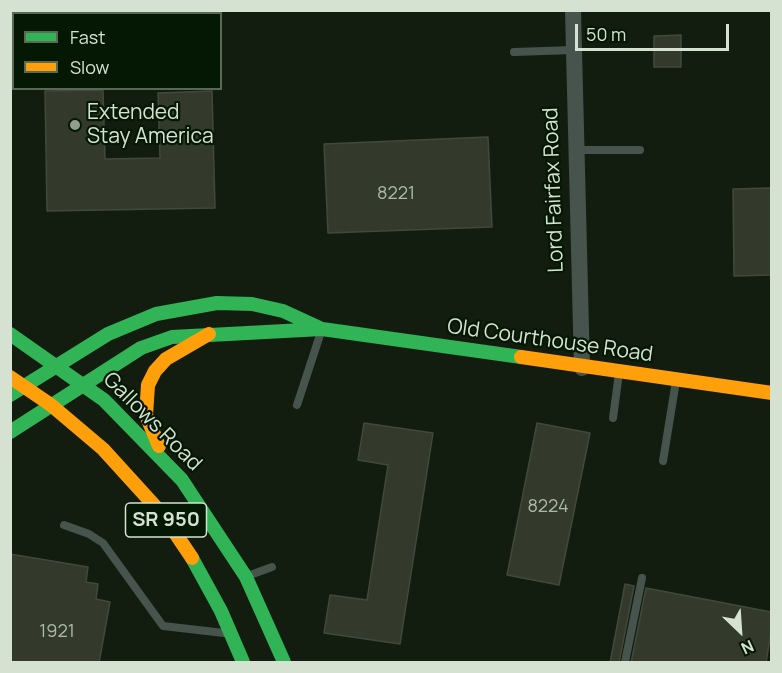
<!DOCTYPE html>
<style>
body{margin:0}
#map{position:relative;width:782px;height:673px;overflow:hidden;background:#121d10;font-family:Manrope,sans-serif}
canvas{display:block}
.frame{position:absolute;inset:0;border:12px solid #d5e2d2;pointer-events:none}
.legend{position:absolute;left:12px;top:12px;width:210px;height:78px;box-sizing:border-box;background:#051803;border:2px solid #586956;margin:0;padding:8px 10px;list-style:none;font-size:18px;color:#d5e2d2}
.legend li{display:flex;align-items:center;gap:12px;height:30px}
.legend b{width:30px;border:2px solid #586956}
.north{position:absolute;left:710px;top:601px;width:60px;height:60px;-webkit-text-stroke:4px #051803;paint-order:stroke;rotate:155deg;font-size:16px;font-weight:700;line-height:24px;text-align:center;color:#d5e2d2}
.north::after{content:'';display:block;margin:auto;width:21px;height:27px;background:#d5e2d2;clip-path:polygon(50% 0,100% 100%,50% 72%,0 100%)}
.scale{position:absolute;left:575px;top:24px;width:154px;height:27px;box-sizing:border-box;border:3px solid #d5e2d2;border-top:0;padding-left:8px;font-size:18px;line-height:21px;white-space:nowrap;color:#d5e2d2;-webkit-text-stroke:4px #051803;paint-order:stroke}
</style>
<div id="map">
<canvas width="782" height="673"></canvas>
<div class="frame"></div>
<ul class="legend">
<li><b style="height:8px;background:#30b455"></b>Fast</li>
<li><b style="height:8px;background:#ff9f0a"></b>Slow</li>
</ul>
<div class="north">N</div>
<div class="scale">50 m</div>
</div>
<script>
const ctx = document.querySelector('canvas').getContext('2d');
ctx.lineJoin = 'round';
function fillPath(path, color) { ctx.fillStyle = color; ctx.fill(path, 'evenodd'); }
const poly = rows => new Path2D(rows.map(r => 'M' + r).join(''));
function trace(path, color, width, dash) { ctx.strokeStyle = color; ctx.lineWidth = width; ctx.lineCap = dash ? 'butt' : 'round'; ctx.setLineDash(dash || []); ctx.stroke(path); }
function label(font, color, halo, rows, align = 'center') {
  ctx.font = font + ' Manrope,sans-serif'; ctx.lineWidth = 4.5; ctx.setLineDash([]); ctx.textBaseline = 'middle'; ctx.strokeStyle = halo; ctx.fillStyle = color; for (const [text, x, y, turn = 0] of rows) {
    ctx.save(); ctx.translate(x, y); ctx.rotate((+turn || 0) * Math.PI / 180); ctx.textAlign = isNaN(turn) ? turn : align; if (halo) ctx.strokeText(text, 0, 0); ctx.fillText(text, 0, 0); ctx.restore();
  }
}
const building = poly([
 [681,35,681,67,654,67,654,36,681,35],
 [103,90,105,159,160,158,158,93,212,91,215,208,47,211,45,91,103,90],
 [488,137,492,227,328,233,324,144,488,137],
 [771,188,771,275,734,276,733,189,771,188],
 [364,423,433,433,400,644,324,633,330,595,367,600,388,465,358,460,364,423],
 [537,423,590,433,559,585,507,575,537,423],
 [10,554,88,567,86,582,98,584,96,599,110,602,99,663,10,663,10,554],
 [625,584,634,586,619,663,610,663,625,584],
 [646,588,771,612,771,632,766,663,631,663,646,588]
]);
const lane = poly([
 [514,52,573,50],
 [10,77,14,76],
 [575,150,640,150],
 [297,405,321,332],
 [613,418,619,373],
 [663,461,676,381],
 [64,525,89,534,103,543,163,626,224,633],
 [250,575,272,567],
 [625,662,642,578]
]);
const street = poly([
 [573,10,582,368]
]);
const fast = poly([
 [10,334,104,400,182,480,246,577,284,662],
 [10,395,108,334,156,314,217,303,252,304,283,311,320,328],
 [10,432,141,348,172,337,322,329,521,357],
 [192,558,221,611,243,662]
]);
const slow = poly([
 [521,357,772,393],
 [10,377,51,405,103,449,163,515,192,558],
 [159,446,146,415,148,385,155,371,166,359,209,334]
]);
const markers = [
 [75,125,6,"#919d8e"]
];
const numberNames = [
 ["8221",396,194],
 ["8224",548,507],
 ["1921",57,632]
];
const shields = [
 [166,520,81]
];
const shieldNames = [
 ["SR 950",166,520]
];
const poiNames = [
 ["Extended",87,113],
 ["Stay America",87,137]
];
const streetNames = [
 ["Lord Fairfax Road",554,190,-92],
 ["Old Courthouse Road",550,341,8],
 ["Gallows Road",152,422,45]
];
fillPath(building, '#333a2b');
trace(building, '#43483c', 1.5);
trace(lane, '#46544d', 8);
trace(street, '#46544d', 16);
trace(fast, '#30b455', 14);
trace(slow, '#ff9f0a', 14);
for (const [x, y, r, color] of markers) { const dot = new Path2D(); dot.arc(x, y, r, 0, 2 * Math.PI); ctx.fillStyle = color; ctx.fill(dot); trace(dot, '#051803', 2); }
label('18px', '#acb8a8', null, numberNames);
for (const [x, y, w] of shields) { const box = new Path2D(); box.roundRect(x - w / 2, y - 17, w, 34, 4.5); ctx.fillStyle = '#051803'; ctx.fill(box); trace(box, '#d5e2d2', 1.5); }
label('bold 20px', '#d5e2d2', null, shieldNames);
label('21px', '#d5e2d2', '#051803', poiNames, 'left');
label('21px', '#d5e2d2', '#051803', streetNames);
</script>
